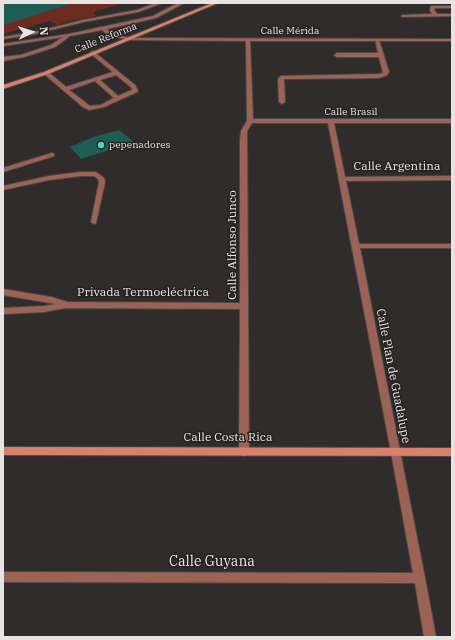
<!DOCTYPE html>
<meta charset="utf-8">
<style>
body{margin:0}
#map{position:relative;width:455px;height:640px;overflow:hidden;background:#302c2b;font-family:"IBM Plex Serif",serif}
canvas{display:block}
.frame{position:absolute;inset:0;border:4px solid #e7e4e3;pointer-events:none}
.north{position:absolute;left:12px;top:12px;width:40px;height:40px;-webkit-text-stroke:3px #262221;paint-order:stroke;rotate:86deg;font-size:11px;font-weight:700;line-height:16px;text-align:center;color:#e7e4e3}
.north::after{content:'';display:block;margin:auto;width:14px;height:18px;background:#e7e4e3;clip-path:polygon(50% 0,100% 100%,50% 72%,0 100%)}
</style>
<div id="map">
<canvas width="455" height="640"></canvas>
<div class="frame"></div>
<div class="north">N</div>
</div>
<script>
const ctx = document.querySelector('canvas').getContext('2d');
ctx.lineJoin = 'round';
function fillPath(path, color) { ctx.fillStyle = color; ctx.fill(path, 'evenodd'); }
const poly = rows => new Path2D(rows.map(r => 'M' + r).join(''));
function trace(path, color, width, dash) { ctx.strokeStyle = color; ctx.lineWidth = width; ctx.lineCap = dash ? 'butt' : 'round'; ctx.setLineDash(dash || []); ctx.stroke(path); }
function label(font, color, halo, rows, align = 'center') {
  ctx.font = font + ' "IBM Plex Serif",serif'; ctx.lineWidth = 3; ctx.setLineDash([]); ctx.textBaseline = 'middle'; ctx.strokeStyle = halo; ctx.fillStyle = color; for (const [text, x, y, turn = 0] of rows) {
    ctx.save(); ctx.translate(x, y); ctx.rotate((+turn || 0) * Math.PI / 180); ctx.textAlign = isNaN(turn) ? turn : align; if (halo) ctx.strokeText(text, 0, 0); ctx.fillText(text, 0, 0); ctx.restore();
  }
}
const green = poly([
 [3,3,125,3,93,12,96,16,69,21,58,25,50,21,3,34]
]);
const building = poly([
 [7,3,73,3,3,25,3,4],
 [119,130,134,142,81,159,70,147,93,137]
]);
const lane = poly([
 [156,3,162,3,138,12,83,22,35,34,3,39,3,37,35,32,83,20,137,10,156,3],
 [178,3,184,3,156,18,107,29,112,33,129,38,129,40,108,35,102,30,70,36,55,47,24,57,3,61,3,57,21,55,51,45,63,37,3,46,3,44,69,34,153,16,178,3],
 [431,6,452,6,452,8,435,8,434,10,437,14,452,14,452,16,403,17,401,16,403,15,432,14,430,10,431,6],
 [375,39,379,40,389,72,387,75,379,78,284,79,285,102,282,104,279,102,278,79,281,76,379,74,383,73,379,57,337,57,334,55,337,53,378,53,375,39],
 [93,51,135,85,138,91,137,92,104,107,89,110,83,107,43,73,48,72,66,87,113,72,91,54,91,52,93,51],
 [116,75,131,87,132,90,118,96,100,80,116,75],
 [95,81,114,98,101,105,90,106,69,90,95,81],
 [52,153,54,154,54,156,3,172,3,168,52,153],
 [80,172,96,172,104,178,105,182,96,223,94,224,91,222,99,182,98,179,94,176,80,176,49,180,3,190,3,186,49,176,80,172]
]);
const street = poly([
 [125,38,452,39,452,41,250,41,253,119,452,119,452,123,334,123,345,177,452,176,452,180,346,181,359,244,452,244,452,248,360,248,425,578,436,637,424,637,415,583,3,582,3,572,413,573,391,452,328,123,252,123,247,131,249,452,247,455,244,456,241,455,239,452,240,309,65,308,44,312,3,314,3,308,44,306,56,304,3,295,3,289,51,297,68,302,240,303,240,140,241,131,247,121,246,41,127,40,125,40,125,38]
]);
const secondary = poly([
 [212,3,218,3,48,74,3,89,3,85,44,72,212,3],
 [3,447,452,448,452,456,3,455,3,447]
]);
const markers = [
 [101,145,4,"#59cebf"]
];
const farStreetnames = [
 ["Calle Mérida",290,31],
 ["Calle Reforma",106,38,-22],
 ["Calle Brasil",351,112]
];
const farPoinames = [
 ["pepenadores",109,145]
];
const streetNames = [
 ["Calle Argentina",397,167],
 ["Calle Alfonso Junco",233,245,-90],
 ["Privada Termoeléctrica",143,293],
 ["Calle Plan de Guadalupe",393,376,79],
 ["Calle Costa Rica",228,438]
];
const nearStreetnames = [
 ["Calle Guyana",212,562]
];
fillPath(green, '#6c2d20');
fillPath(building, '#1e5d55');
trace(lane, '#4d4948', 2);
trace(street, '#4d4948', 2);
trace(secondary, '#4d4948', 2);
fillPath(lane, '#9b6356');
fillPath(street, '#9b6356');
fillPath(secondary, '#d9806c');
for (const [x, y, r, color] of markers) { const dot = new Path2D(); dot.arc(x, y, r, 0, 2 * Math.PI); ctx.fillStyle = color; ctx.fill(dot); trace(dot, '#262221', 1.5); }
label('10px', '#e7e4e3', '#262221', farStreetnames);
label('10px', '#e7e4e3', '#262221', farPoinames, 'left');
label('12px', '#e7e4e3', '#262221', streetNames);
label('14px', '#e7e4e3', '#262221', nearStreetnames);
</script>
